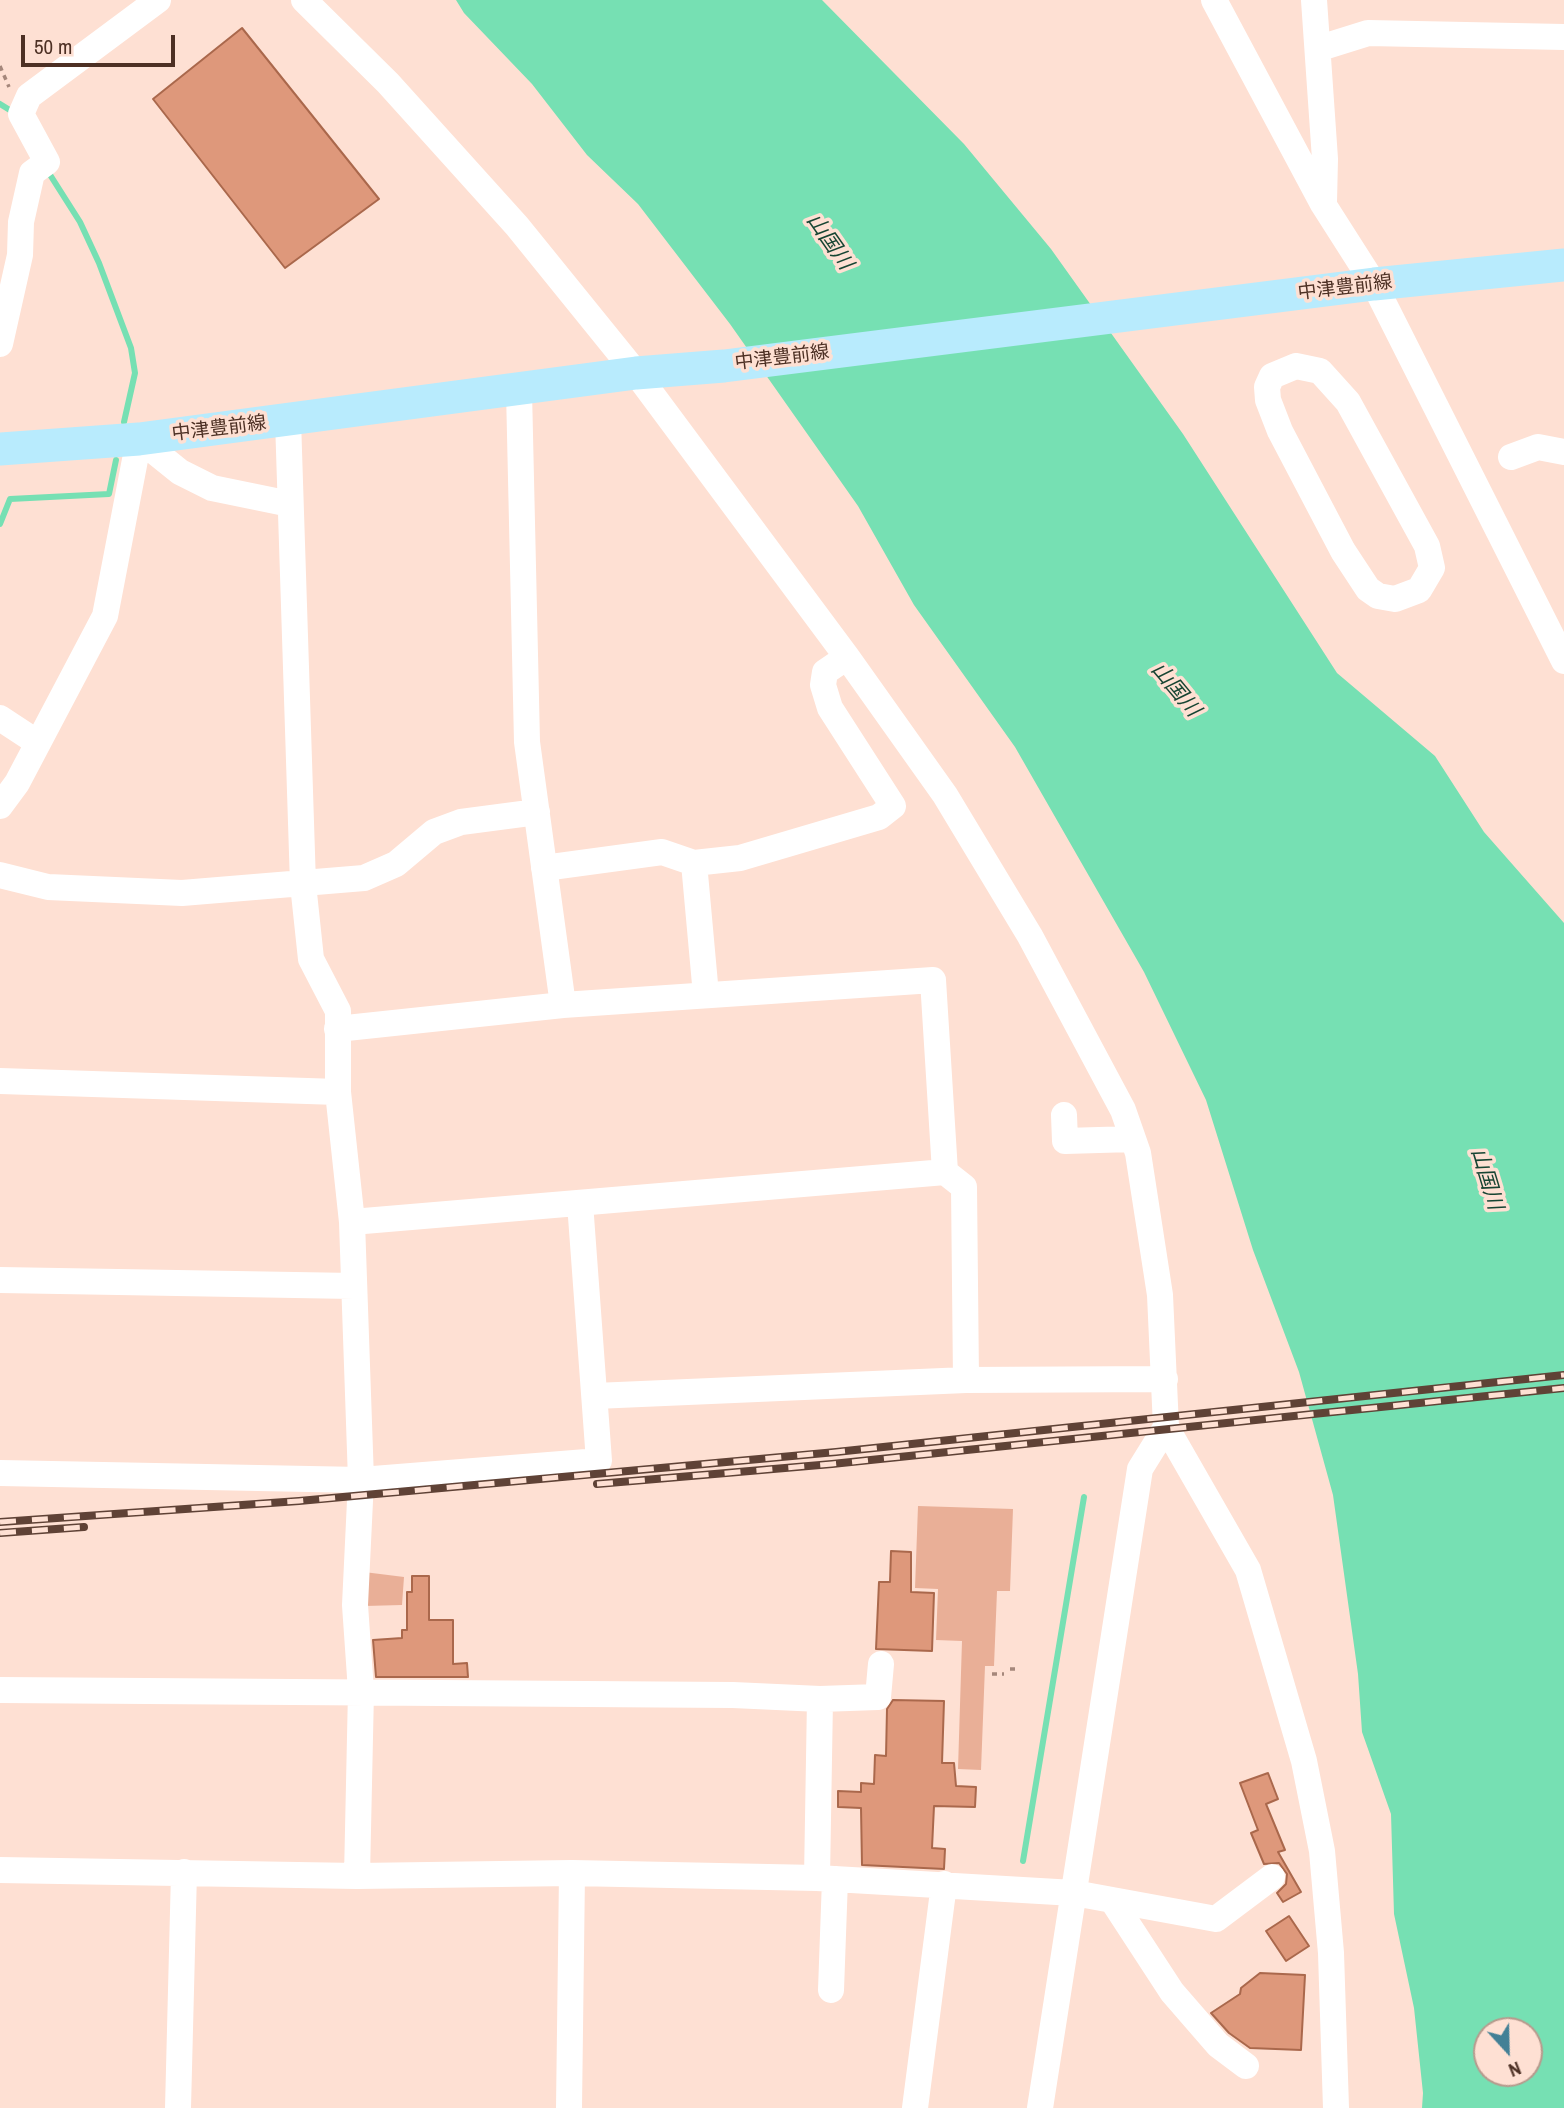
<!DOCTYPE html>
<meta charset="utf-8">
<style>
body{margin:0}
#map{position:relative;width:1564px;height:2108px;overflow:hidden;background:#fee0d3;font-family:"Archivo Narrow",sans-serif}
canvas{display:block}
.north{position:absolute;left:1473px;top:2017px;width:70px;height:70px;box-sizing:border-box;background:#fee0d3;border:2px solid #b79a8d;border-radius:50%;rotate:158deg;font-size:19px;font-weight:700;line-height:28px;text-align:center;color:#4d3024}
.north::after{content:'';display:block;margin:auto;width:24px;height:32px;background:#438096;clip-path:polygon(50% 0,100% 100%,50% 72%,0 100%)}
.scale{position:absolute;left:21px;top:35px;width:154px;height:32px;box-sizing:border-box;border:4px solid #4d3024;border-top:0;padding-left:9px;font-size:21px;line-height:24px;white-space:nowrap;color:#4d3024;-webkit-text-stroke:5px #fee0d3;paint-order:stroke}
</style>
<div id="map">
<canvas width="1564" height="2108"></canvas>
<div class="north">N</div>
<div class="scale">50 m</div>
</div>
<script>
const ctx = document.querySelector('canvas').getContext('2d');
ctx.lineJoin = 'round';
function fillPath(path, color) { ctx.fillStyle = color; ctx.fill(path, 'evenodd'); }
const poly = rows => new Path2D(rows.map(r => 'M' + r).join(''));
function trace(path, color, width, dash) { ctx.strokeStyle = color; ctx.lineWidth = width; ctx.lineCap = dash ? 'butt' : 'round'; ctx.setLineDash(dash || []); ctx.stroke(path); }
function label(font, color, halo, rows, align = 'center') {
  ctx.font = font + ' "Archivo Narrow","Noto Sans JP",sans-serif'; ctx.lineWidth = 7; ctx.setLineDash([]); ctx.textBaseline = 'middle'; ctx.strokeStyle = halo; ctx.fillStyle = color; for (const [text, x, y, turn = 0] of rows) {
    ctx.save(); ctx.translate(x, y); ctx.rotate((+turn || 0) * Math.PI / 180); ctx.textAlign = isNaN(turn) ? turn : align; if (halo) ctx.strokeText(text, 0, 0); ctx.fillText(text, 0, 0); ctx.restore();
  }
}
const green = poly([
 [918,1506,1013,1509,1010,1591,997,1591,994,1666,985,1666,981,1770,958,1769,962,1641,936,1640,938,1589,915,1588],
 [364,1572,404,1577,402,1605,365,1606]
]);
const water = poly([
 [456,0,822,0,964,144,1051,249,1183,434,1337,673,1435,756,1484,832,1564,923,1564,2108,1422,2108,1423,2093,1414,2008,1394,1914,1391,1814,1362,1732,1358,1674,1333,1495,1299,1372,1253,1250,1206,1100,1144,972,1015,747,914,605,858,506,730,324,638,204,587,155,532,84,464,13],
 [1487,2031,1529,2031,1529,2073,1487,2073]
]);
const stream = poly([
 [0,104,13,112],
 [47,170,80,222,99,263,131,348,135,373,124,422],
 [0,524,10,499,109,494,116,460],
 [1023,1861,1084,1497]
]);
const building = poly([
 [242,28,379,199,285,268,153,99,242,28],
 [891,1551,911,1552,911,1592,934,1593,932,1651,876,1649,879,1582,890,1582,891,1551],
 [412,1576,429,1576,429,1620,453,1620,453,1664,467,1663,468,1677,376,1677,373,1640,402,1638,402,1630,407,1630,407,1592,412,1592,412,1576],
 [893,1700,944,1701,942,1763,954,1763,956,1786,976,1787,975,1807,934,1806,932,1848,945,1849,944,1869,862,1865,861,1808,838,1807,838,1791,861,1792,861,1783,874,1784,875,1755,886,1756,887,1709,893,1700],
 [1268,1773,1278,1799,1266,1804,1285,1850,1278,1852,1301,1892,1283,1902,1277,1893,1286,1884,1287,1874,1279,1863,1264,1864,1251,1833,1258,1830,1240,1783,1268,1773],
 [1289,1916,1309,1946,1286,1961,1266,1931,1289,1916],
 [1260,1973,1305,1975,1301,2050,1250,2048,1229,2033,1211,2013,1240,1994,1241,1988,1260,1973]
]);
const path = poly([
 [0,66,9,87],
 [1010,1669,1017,1669],
 [992,1674,1004,1674]
]);
const minor = poly([
 [304,0,388,83,517,226,636,373,847,657,945,795,1030,936,1123,1110,1138,1153,1160,1295,1166,1427,1248,1570,1304,1761,1322,1851,1331,1953,1336,2108],
 [1214,0,1323,204,1374,284,1564,661],
 [1314,0,1325,159,1324,202],
 [1320,48,1368,33,1564,37],
 [0,344,20,255,21,222,32,173,47,162,21,114,29,96,158,0],
 [1296,366,1320,371,1348,402,1427,546,1432,568,1419,590,1395,599,1378,596,1368,589,1343,551,1280,431,1268,400,1267,387,1272,376,1296,366],
 [519,391,527,742,563,1005],
 [288,420,303,884,311,959,338,1011,338,1092,352,1222,361,1480,355,1605,361,1691,357,1876],
 [1511,457,1538,447,1564,452],
 [0,718,38,743],
 [0,806,17,783,105,616,139,439,180,472,212,488,290,504],
 [694,863,706,995],
 [544,868,662,852,694,863,740,858,879,817,893,806,830,708,823,685,825,672,847,657],
 [0,875,48,887,182,893,364,878,396,864,434,832,461,822,537,812],
 [337,1029,563,1005,933,980,945,1172],
 [0,1081,338,1092],
 [1064,1115,1065,1141,1133,1139],
 [352,1222,945,1172,964,1187,966,1380],
 [0,1280,354,1286],
 [595,1396,966,1380,1165,1379],
 [0,1473,361,1480,599,1461,580,1203],
 [0,1690,733,1695,820,1699,817,1878],
 [820,1699,878,1697,881,1664],
 [0,1870,357,1876,572,1873,817,1878,1074,1893,1216,1919,1272,1877],
 [1112,1900,1172,1992,1218,2045,1246,2066],
 [831,1990,835,1879],
 [178,2108,184,1872],
 [569,2108,572,1873],
 [915,2108,944,1884],
 [1040,2108,1140,1469,1166,1427]
]);
const major = poly([
 [0,449,139,439,636,373,724,366,1374,284,1564,265]
]);
const rail = poly([
 [597,1484,832,1464,1564,1388],
 [0,1522,299,1501,836,1452,1564,1375],
 [0,1533,84,1527]
]);
const streetNames = [
 ["中津豊前線",1345,288,-7],
 ["中津豊前線",782,358,-7],
 ["中津豊前線",219,429,-7]
];
const waterNames = [
 ["山国川",829,242,55],
 ["山国川",1175,690,50],
 ["山国川",1486,1179,73]
];
fillPath(green, '#e9af97');
fillPath(water, '#76e0b3');
trace(stream, '#76e0b3', 6);
fillPath(building, '#de987b');
trace(building, '#aa684c', 2);
trace(path, '#a5877b', 3.5, [5, 5]);
trace(minor, '#fff', 26);
trace(major, '#b8ebfd', 33);
trace(rail, '#5f4236', 8);
trace(rail, '#fee0d3', 5, [16]);
label('19px', '#4d3024', '#fee0d3', streetNames);
label('italic 21px', '#174533', '#fee0d3', waterNames);
</script>
